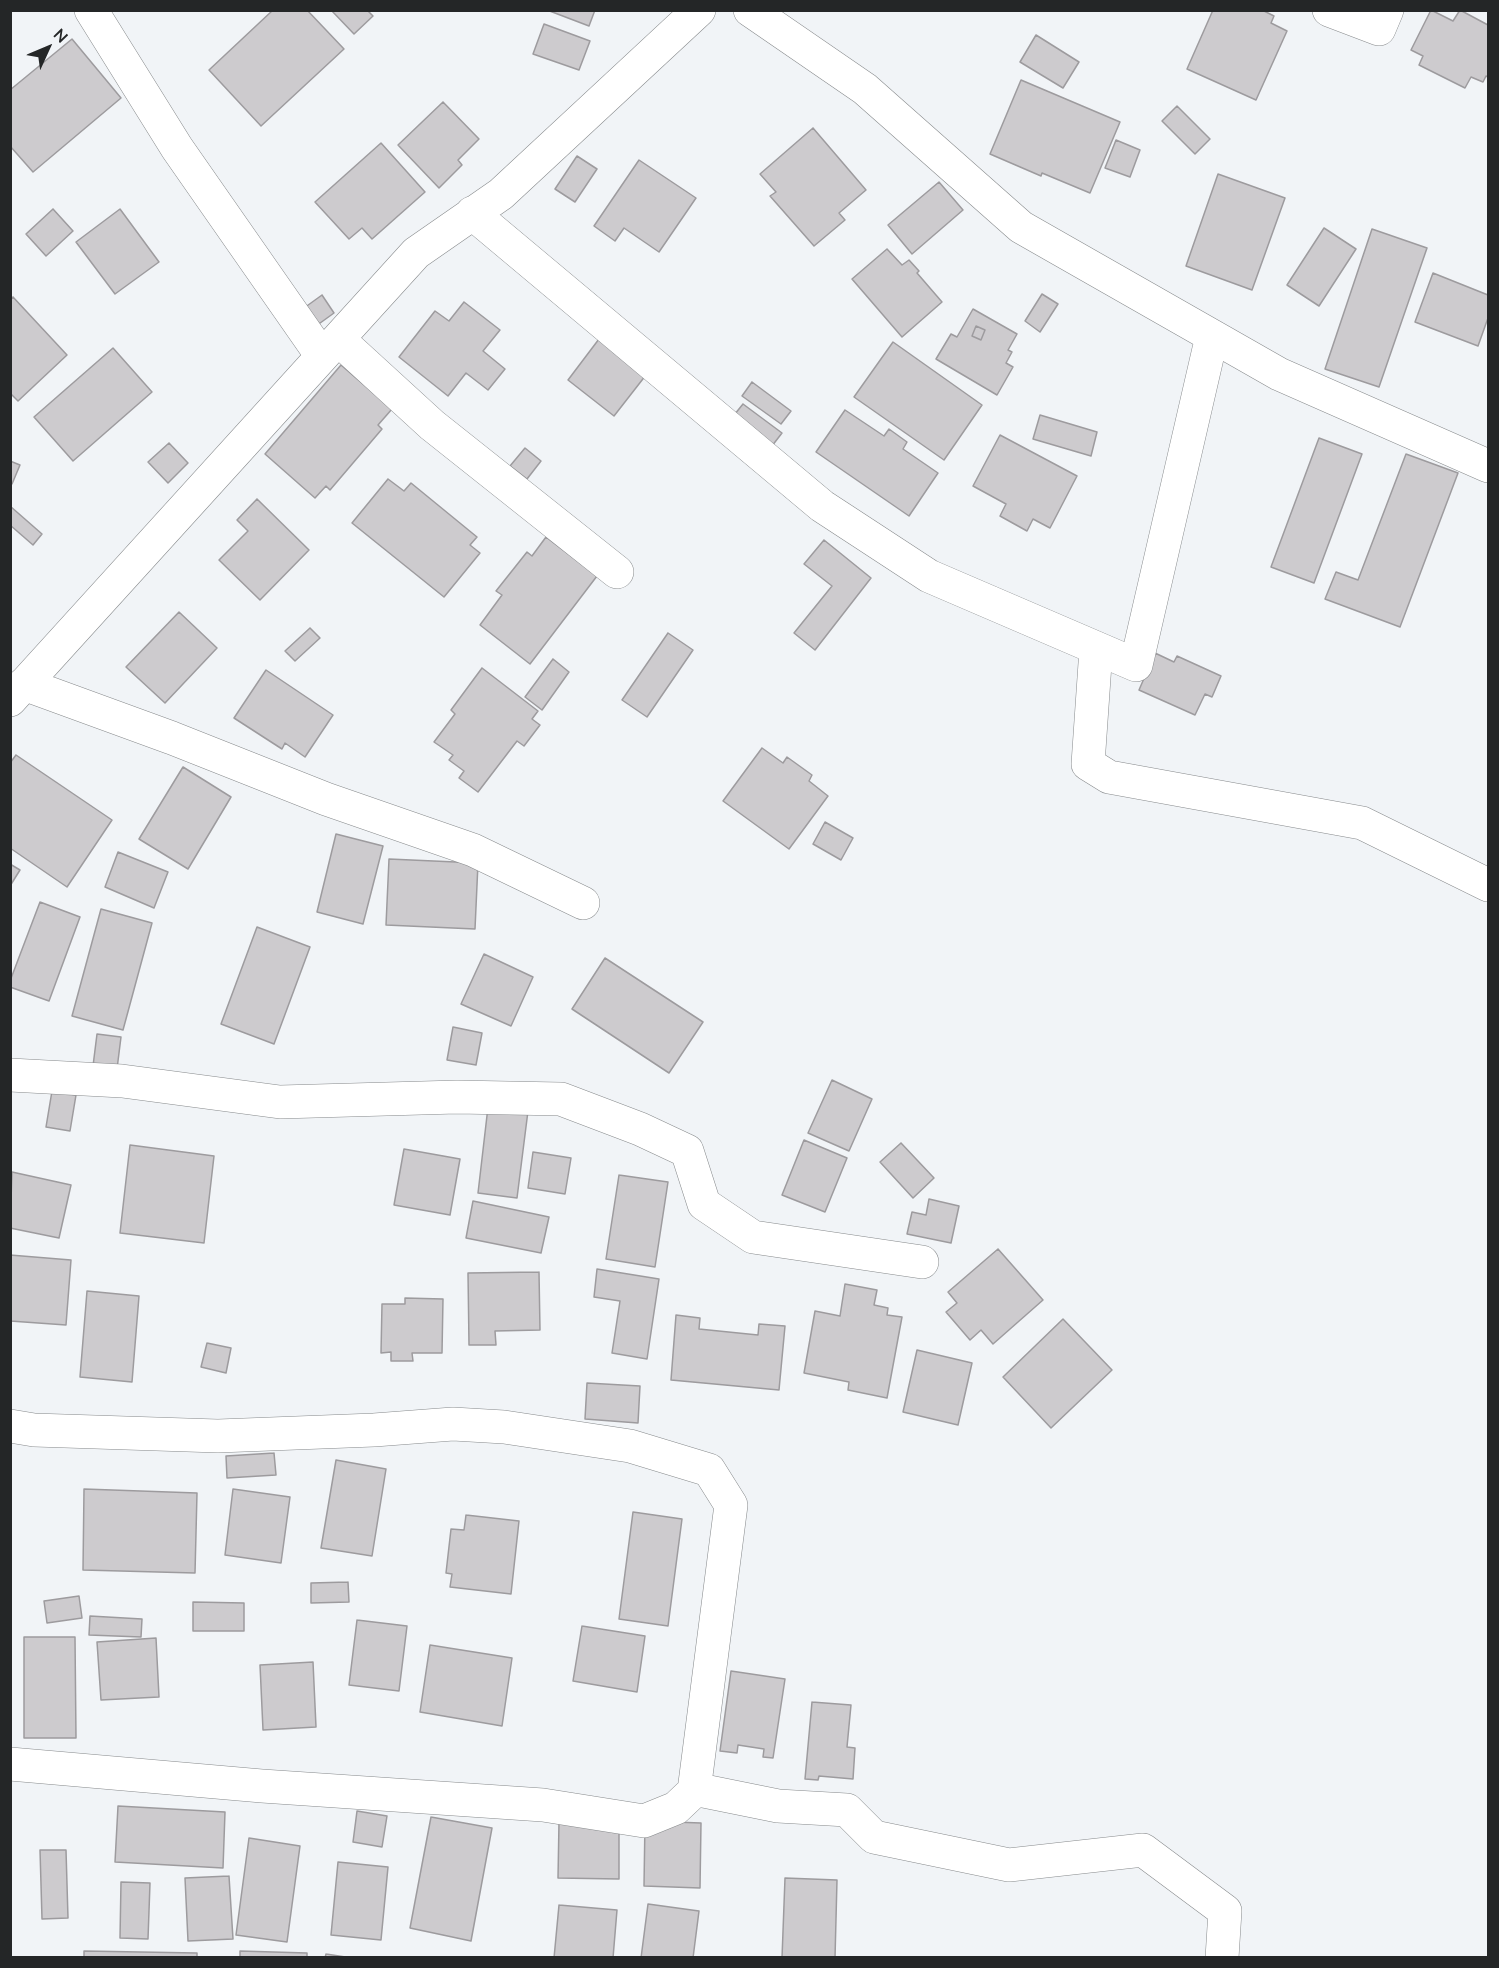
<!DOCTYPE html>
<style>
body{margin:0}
#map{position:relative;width:1499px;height:1968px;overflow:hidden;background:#f1f4f7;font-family:Mulish,sans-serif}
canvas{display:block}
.frame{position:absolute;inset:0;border:12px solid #242627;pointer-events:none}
.north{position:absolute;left:18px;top:18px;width:60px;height:60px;-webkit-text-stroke:4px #f1f4f7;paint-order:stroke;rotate:46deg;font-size:16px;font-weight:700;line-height:24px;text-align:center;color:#242627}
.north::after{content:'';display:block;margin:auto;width:21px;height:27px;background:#242627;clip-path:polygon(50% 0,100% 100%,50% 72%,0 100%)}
</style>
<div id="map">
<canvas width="1499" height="1968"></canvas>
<div class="frame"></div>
<div class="north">N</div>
</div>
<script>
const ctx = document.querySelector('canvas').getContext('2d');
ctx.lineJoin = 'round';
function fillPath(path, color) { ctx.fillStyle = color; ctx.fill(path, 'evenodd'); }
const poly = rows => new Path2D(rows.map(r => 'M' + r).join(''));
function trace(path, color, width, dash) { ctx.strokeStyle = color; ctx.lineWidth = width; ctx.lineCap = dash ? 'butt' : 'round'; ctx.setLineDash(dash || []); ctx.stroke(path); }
const building = poly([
 [273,10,307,10,344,49,261,126,209,70,273,10],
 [331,10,367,10,373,16,354,34,331,10],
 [547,10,595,10,589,26,547,10],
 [1213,10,1262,10,1274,16,1271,23,1287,31,1256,100,1187,69,1213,10],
 [1431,10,1453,21,1460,10,1488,25,1488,77,1486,76,1483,82,1471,77,1465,88,1419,65,1423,56,1411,50,1431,10],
 [544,24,590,41,579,70,533,54,544,24],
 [1036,35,1079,62,1063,88,1020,62,1036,35],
 [72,39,121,98,33,172,10,146,10,90,72,39],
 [1021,80,1120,122,1090,193,1042,173,1041,176,990,154,1021,80],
 [443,102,479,139,458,160,462,165,439,188,398,145,443,102],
 [1177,106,1210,139,1195,154,1162,121,1177,106],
 [813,128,866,190,839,213,845,220,814,246,770,196,776,192,760,174,813,128],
 [1116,140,1140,150,1130,177,1105,168,1116,140],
 [381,143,425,192,372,239,362,228,349,239,315,202,381,143],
 [577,156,597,169,575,202,555,189,577,156],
 [639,160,696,198,659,252,624,228,615,241,594,226,639,160],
 [1218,174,1285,198,1252,290,1186,266,1218,174],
 [939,182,963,210,912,254,888,225,939,182],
 [53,209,73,231,46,256,26,234,53,209],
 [120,209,159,262,115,294,76,242,120,209],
 [1324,228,1356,249,1319,306,1287,285,1324,228],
 [1372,229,1427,248,1379,387,1325,369,1372,229],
 [887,249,902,265,909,260,919,271,917,273,942,302,902,337,852,279,887,249],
 [1433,273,1488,295,1488,318,1478,346,1415,322,1433,273],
 [1042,294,1058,304,1040,332,1025,321,1042,294],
 [322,295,334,313,316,326,304,308,322,295],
 [13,297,67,355,18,401,10,393,10,300,13,297],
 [464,302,500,330,483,351,505,369,488,390,466,373,448,396,399,357,435,311,449,321,464,302],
 [973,309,1017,334,1008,350,1012,352,1006,363,1013,367,997,395,936,359,951,334,957,337,973,309],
 [976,326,985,330,981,340,972,336,976,326],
 [976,326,985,330,981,340,972,336,976,326],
 [599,339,646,375,614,416,568,380,599,339],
 [893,342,982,405,944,460,854,397,893,342],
 [113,348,152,392,73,461,34,417,113,348],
 [341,365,392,409,378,425,382,429,330,490,326,486,315,498,265,454,341,365],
 [752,382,791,411,781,424,742,396,752,382],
 [743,404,782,433,765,455,726,425,743,404],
 [845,410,884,436,889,429,907,442,903,449,938,473,909,516,816,452,845,410],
 [1040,415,1097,432,1091,456,1033,439,1040,415],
 [1000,435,1077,476,1050,528,1033,519,1027,531,1000,516,1006,504,973,486,1000,435],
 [1319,438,1362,454,1314,583,1271,567,1319,438],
 [169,443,188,463,168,483,148,462,169,443],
 [525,448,541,461,527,479,510,466,525,448],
 [1406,454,1458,473,1400,627,1325,599,1336,572,1358,580,1406,454],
 [10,461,20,465,12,484,10,483,10,461],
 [388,479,404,491,411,483,477,537,470,545,480,553,444,597,352,523,388,479],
 [257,499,309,550,260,600,219,560,248,531,237,520,257,499],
 [10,506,42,534,33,545,10,525,10,506],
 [546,537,597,576,530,664,480,625,502,595,496,591,527,552,532,556,546,537],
 [824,540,871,578,815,650,794,633,832,586,804,564,824,540],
 [179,612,217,648,165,703,126,667,179,612],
 [310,628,320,638,295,661,285,651,310,628],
 [668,633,693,650,647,717,622,700,668,633],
 [1155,653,1174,662,1177,656,1221,676,1212,697,1205,694,1195,715,1139,690,1155,653],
 [553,659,569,672,542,710,525,697,553,659],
 [482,668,538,711,532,719,540,725,524,746,517,741,478,792,459,778,464,771,449,760,453,755,434,742,455,714,451,710,482,668],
 [266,670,333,715,305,757,285,743,282,749,234,718,266,670],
 [762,748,783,763,787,757,812,775,809,781,828,796,789,849,723,801,762,748],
 [16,755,112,820,67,887,10,848,10,763,16,755],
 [183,767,231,797,188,869,139,839,183,767],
 [825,822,853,838,841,860,813,844,825,822],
 [336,834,383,846,363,924,317,912,336,834],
 [118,852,168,872,154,908,105,887,118,852],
 [389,859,478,863,475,929,386,925,389,859],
 [10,864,20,870,10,886,10,864],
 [40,902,80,917,49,1001,10,987,10,981,40,902],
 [101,909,152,923,123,1030,72,1016,101,909],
 [257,927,310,947,274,1044,221,1024,257,927],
 [484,954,533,977,511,1026,461,1004,484,954],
 [605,958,703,1022,669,1073,572,1009,605,958],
 [453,1027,482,1033,476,1065,447,1060,453,1027],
 [97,1034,121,1037,117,1069,93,1066,97,1034],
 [832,1080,872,1099,849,1151,808,1133,832,1080],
 [52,1091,76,1095,70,1131,46,1127,52,1091],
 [488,1107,528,1111,517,1198,478,1193,488,1107],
 [804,1140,847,1158,825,1212,782,1195,804,1140],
 [901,1143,934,1178,913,1198,880,1162,901,1143],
 [130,1145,214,1156,204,1243,120,1233,130,1145],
 [404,1149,460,1159,450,1215,394,1205,404,1149],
 [533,1152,571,1158,565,1194,528,1188,533,1152],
 [12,1172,71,1185,59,1238,10,1228,12,1172],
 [619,1175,668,1182,655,1267,606,1259,619,1175],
 [929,1199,959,1206,951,1243,907,1234,912,1212,926,1215,929,1199],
 [473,1201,549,1217,541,1253,466,1238,473,1201],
 [998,1249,1043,1300,993,1344,981,1330,970,1340,946,1312,957,1303,948,1292,998,1249],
 [10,1255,71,1260,66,1325,10,1321,10,1255],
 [597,1269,659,1279,647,1359,612,1353,620,1301,594,1297,597,1269],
 [539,1272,540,1330,495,1331,496,1345,469,1345,468,1273,539,1272],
 [845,1284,877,1290,874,1305,888,1308,887,1315,902,1317,887,1398,848,1390,849,1382,804,1373,815,1311,840,1316,845,1284],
 [87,1291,139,1296,132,1382,80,1377,87,1291],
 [405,1298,443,1299,442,1353,412,1353,413,1361,391,1361,391,1352,381,1353,382,1304,405,1304,405,1298],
 [676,1315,700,1318,699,1329,758,1335,759,1324,785,1326,779,1390,671,1380,676,1315],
 [1063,1319,1112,1370,1051,1428,1003,1377,1063,1319],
 [207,1343,231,1348,226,1373,201,1367,207,1343],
 [917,1350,972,1363,958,1425,903,1412,917,1350],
 [587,1383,640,1386,638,1423,585,1419,587,1383],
 [274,1453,276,1475,227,1478,226,1456,274,1453],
 [336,1460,386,1469,372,1556,321,1548,336,1460],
 [84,1489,197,1493,195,1573,83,1570,84,1489],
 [233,1489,290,1497,281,1563,225,1555,233,1489],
 [633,1512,682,1519,668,1626,619,1619,633,1512],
 [466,1515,519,1521,511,1594,450,1587,452,1574,446,1573,451,1529,464,1530,466,1515],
 [348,1582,349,1602,311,1603,311,1583,348,1582],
 [79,1596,82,1618,47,1623,44,1601,79,1596],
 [193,1602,244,1603,244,1631,193,1631,193,1602],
 [90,1616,142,1619,141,1637,89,1635,90,1616],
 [357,1620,407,1626,399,1691,349,1685,357,1620],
 [582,1626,645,1636,637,1692,573,1681,582,1626],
 [24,1637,75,1637,76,1738,24,1738,24,1637],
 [156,1638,159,1697,101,1700,97,1642,156,1638],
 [430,1645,512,1658,502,1726,420,1712,430,1645],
 [313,1662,316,1727,263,1730,260,1665,313,1662],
 [731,1671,785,1679,773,1758,763,1757,764,1749,738,1745,737,1753,720,1751,731,1671],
 [812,1702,851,1705,847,1747,855,1748,853,1779,819,1776,818,1780,805,1779,812,1702],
 [118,1806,225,1812,223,1868,115,1862,118,1806],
 [357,1811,387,1816,382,1847,353,1842,357,1811],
 [431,1817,492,1828,471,1941,410,1928,431,1817],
 [645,1821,701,1823,700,1888,644,1886,645,1821],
 [559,1822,619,1823,619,1879,558,1878,559,1822],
 [249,1838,300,1846,287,1942,236,1935,249,1838],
 [40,1850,66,1850,68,1918,42,1919,40,1850],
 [338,1862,388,1867,381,1940,331,1935,338,1862],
 [229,1876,233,1939,188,1941,185,1878,229,1876],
 [785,1878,837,1880,835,1958,782,1958,785,1878],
 [121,1882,150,1883,148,1939,120,1938,121,1882],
 [648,1904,699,1911,693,1958,641,1958,648,1904],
 [559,1905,617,1910,613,1958,554,1958,559,1905],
 [84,1951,197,1953,197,1958,84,1958,84,1951],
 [240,1951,307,1953,307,1958,240,1958,240,1951],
 [326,1954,352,1958,325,1958,326,1954]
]);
const street = poly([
 [91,10,177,148,322,356],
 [750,10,865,89,1021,227,1279,374,1488,466],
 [1329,10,1379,29,1387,10],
 [472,213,822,506,929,576,1136,665,1212,336],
 [338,339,432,425,617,572],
 [1096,649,1088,764,1109,777,1362,823,1488,885],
 [24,684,172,738,326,799,473,850,583,903],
 [10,700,416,253,501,194,699,10],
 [10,1075,122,1081,280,1102,457,1097,561,1099,640,1129,687,1151,704,1204,753,1237,922,1262],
 [10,1426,34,1430,218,1436,374,1430,453,1424,504,1427,630,1446,709,1470,731,1505,694,1791,676,1808,644,1821,543,1805,262,1786,10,1764],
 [694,1789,778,1806,847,1810,874,1837,1009,1865,1143,1850,1225,1911,1222,1958]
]);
fillPath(building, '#cdcbce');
trace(building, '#9d9b9e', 1.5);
trace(street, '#878a8c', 34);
trace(street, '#fff', 33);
</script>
